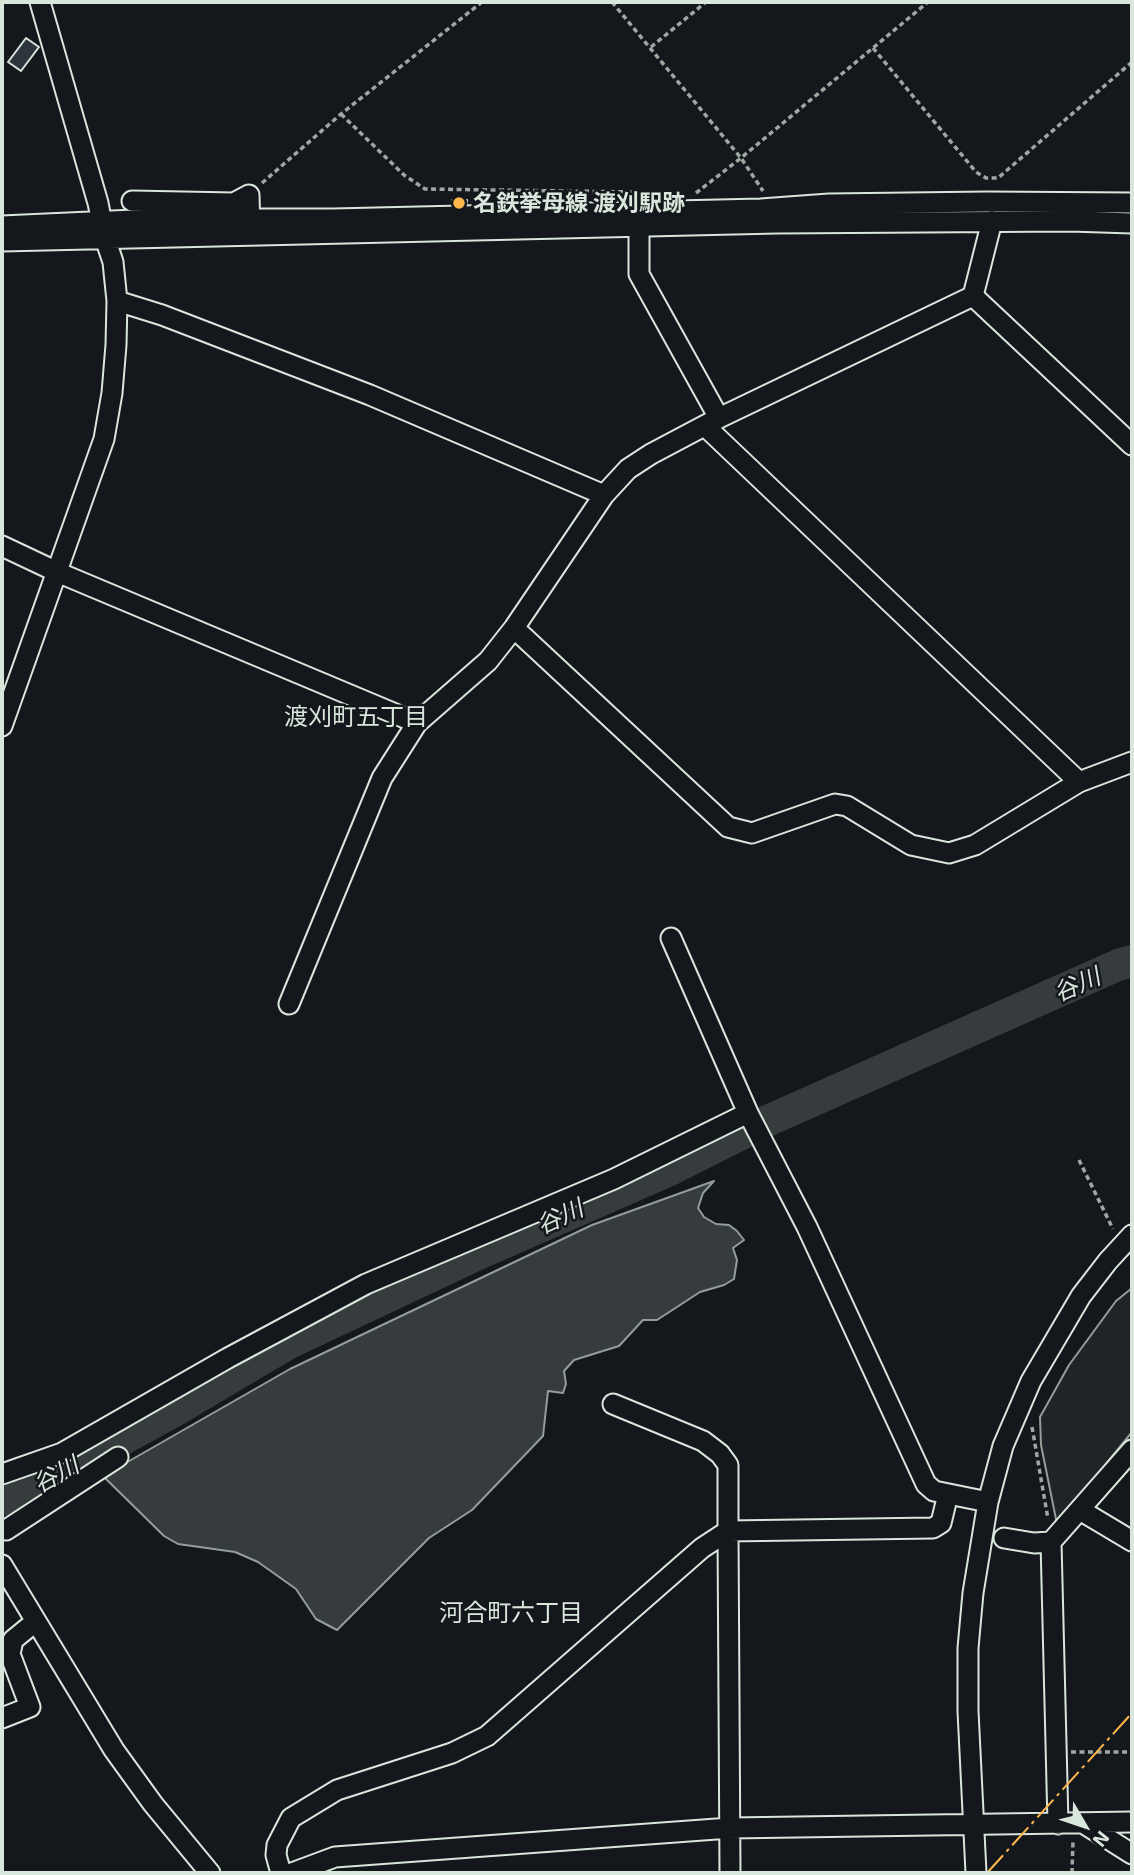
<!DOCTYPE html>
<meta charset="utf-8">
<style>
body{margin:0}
#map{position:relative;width:1134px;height:1875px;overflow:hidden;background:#14181c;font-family:"Exo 2",sans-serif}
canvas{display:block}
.frame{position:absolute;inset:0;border:4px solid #d8e6dc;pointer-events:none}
.north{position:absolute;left:1050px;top:1791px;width:70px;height:70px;-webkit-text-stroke:5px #14181c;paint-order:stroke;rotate:129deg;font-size:19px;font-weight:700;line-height:28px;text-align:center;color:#d8e6dc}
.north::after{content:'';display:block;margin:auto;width:24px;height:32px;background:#d8e6dc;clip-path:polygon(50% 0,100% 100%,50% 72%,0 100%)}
</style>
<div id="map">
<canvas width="1134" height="1875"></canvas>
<div class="frame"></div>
<div class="north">N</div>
</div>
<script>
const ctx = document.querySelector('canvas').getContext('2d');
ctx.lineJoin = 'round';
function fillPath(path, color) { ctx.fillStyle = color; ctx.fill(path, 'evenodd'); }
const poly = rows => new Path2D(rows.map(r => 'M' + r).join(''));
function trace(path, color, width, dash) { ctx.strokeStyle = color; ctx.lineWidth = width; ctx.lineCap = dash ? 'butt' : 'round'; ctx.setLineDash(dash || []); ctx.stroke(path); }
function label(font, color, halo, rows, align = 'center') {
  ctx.font = font + ' "Exo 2","Noto Sans JP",sans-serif'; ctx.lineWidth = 5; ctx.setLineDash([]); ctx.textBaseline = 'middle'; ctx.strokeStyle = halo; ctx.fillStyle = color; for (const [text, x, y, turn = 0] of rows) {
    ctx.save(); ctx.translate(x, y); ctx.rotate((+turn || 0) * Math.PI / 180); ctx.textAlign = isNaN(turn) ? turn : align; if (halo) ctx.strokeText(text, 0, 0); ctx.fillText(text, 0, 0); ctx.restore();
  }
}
const green = poly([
 [1132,1288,1132,1432,1057,1524,1041,1445,1040,1417,1069,1365,1116,1301,1132,1288]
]);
const water = poly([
 [714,1181,703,1193,698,1208,704,1217,716,1224,729,1225,737,1231,744,1240,733,1248,737,1260,734,1279,724,1285,700,1292,657,1320,643,1320,619,1346,574,1360,564,1371,566,1384,563,1393,548,1391,543,1436,472,1510,429,1538,337,1630,316,1619,296,1589,258,1562,235,1552,178,1544,164,1536,103,1476,290,1369,592,1225,714,1181]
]);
const river = poly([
 [2,1500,16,1498,176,1410,289,1343,478,1254,672,1169,765,1122,1118,965,1132,961]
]);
const building = poly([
 [26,38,39,47,21,71,8,62,26,38],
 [452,200,467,200,466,207,452,208,452,200]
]);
const path = poly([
 [612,2,741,158,763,191],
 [651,47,706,2],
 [873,48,976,172,986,178,998,178,1132,62],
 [341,114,404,175,425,189,636,192],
 [262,183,341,114,482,2],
 [696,193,741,158,928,2],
 [1079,1160,1113,1229],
 [1032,1427,1048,1519],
 [1071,1752,1132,1752],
 [1072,1873,1073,1840]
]);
const minor = poly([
 [132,201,234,203,249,195,250,228],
 [2,226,156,219,333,219,761,209,829,204,987,202,1132,203],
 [639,227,639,274,719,418],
 [2,241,777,223,1070,221,1132,223],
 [973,296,1132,445],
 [973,296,992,221],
 [117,301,162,315,370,395,604,495],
 [705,426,1079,782],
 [2,546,57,572,417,723],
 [514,628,728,827,752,833,835,804,847,806,911,845,949,853,975,845,1079,782,1132,762],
 [2,726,104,439,112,393,116,345,117,301,113,262,105,238,98,203,40,2],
 [671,938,748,1113,807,1227,926,1484,934,1491,988,1502],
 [289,1004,382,778,417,723,488,661,514,628,604,495,628,469,651,454,719,418,973,296],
 [2,1474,62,1453,228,1358,366,1284,614,1179,748,1113],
 [1080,1510,1132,1541],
 [6,1530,118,1457],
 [1004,1538,1034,1543,1051,1542,1132,1450],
 [1051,1542,1058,1824],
 [2,1565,114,1750,153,1804,210,1873],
 [2,1718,30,1707,10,1654,13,1640,35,1622],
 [1083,1823,1132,1854],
 [281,1873,276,1855,277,1845,291,1818,337,1790,452,1753,487,1736,702,1548,728,1531,728,1465,720,1454,703,1441,613,1404],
 [292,1873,335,1857,730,1828,1132,1822],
 [730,1873,728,1531,933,1528,941,1523,948,1494],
 [976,1873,968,1711,968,1648,973,1593,988,1502,1003,1446,1031,1381,1081,1296,1108,1261,1132,1235]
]);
const power = poly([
 [987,1873,1132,1713]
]);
const markers = [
 [459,203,7,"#ffb74d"]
];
const poiNames = [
 ["名鉄挙母線 渡刈駅跡",473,203]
];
const neighbourhoodNames = [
 ["渡刈町五丁目",356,717],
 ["河合町六丁目",511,1613]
];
const waterNames = [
 ["谷川",1077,985,-24],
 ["谷川",560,1217,-25],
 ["谷川",56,1475,-29]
];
fillPath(green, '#202428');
trace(green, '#939e99', 2);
fillPath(water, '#363b3e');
trace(water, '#939e99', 2);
trace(river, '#363b3e', 32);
fillPath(building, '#2c363c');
trace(building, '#d8e6dc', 2);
trace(minor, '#d8e6dc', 23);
trace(path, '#9da8a2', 3.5, [5, 3.5]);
trace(minor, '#14181c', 19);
trace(power, '#ffb74d', 2, [24, 5, 3.5, 5]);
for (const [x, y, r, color] of markers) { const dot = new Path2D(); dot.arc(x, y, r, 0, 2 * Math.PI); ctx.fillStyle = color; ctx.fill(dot); trace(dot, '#14181c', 2.5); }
label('bold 23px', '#d8e6dc', '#14181c', poiNames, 'left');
label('24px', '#d8e6dc', '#14181c', neighbourhoodNames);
label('italic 24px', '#d8e6dc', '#14181c', waterNames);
</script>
